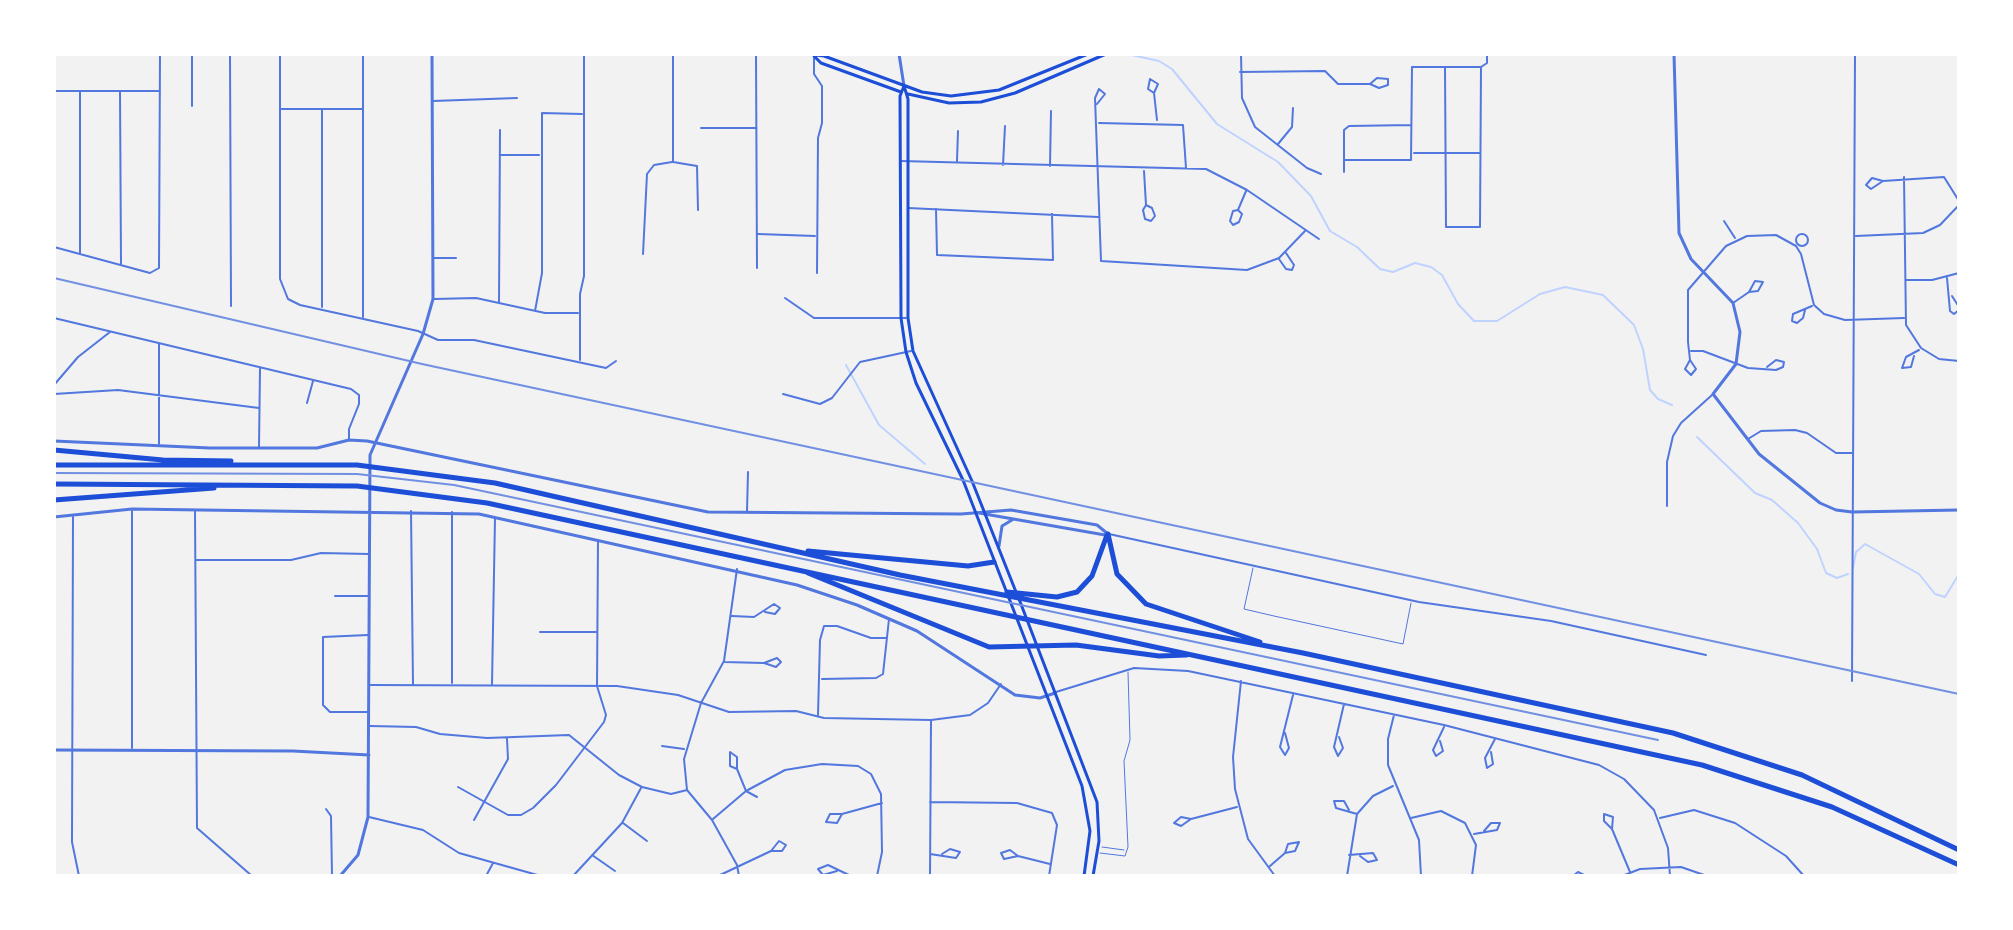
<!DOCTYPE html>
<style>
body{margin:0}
#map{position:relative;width:2013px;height:930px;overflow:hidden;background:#f2f2f2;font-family:"Fira Sans",sans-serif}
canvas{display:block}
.frame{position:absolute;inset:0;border:56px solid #fff;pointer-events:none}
</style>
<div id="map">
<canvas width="2013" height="930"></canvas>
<div class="frame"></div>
</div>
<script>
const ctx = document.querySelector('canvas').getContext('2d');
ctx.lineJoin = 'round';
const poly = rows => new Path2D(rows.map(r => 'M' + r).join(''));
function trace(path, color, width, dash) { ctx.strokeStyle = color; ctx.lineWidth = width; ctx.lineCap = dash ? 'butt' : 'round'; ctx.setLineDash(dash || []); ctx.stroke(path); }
const stream = poly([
 [1127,54,1159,61,1172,69,1217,124,1278,162,1311,196,1330,231,1357,247,1380,269,1393,272,1415,263,1431,267,1442,275,1458,304,1474,321,1497,321,1540,294,1565,287,1603,295,1634,325,1643,349,1650,390,1658,399,1672,405],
 [846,365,879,425,925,464],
 [1697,437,1755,493,1772,500,1798,523,1817,549,1826,573,1837,578,1848,574],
 [1853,568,1856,552,1865,544,1919,574,1935,594,1945,597,1959,574]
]);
const service = poly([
 [1253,568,1244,609,1274,616,1403,644,1411,603],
 [1102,847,1124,850],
 [1100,853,1125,856,1128,847,1124,761,1130,740,1128,672]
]);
const minor = poly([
 [230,54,231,306],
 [280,54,280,279,288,299,300,305,418,331,438,340,474,340,606,368,616,361],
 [363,54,363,317],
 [673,54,673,162,697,166,698,210],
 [756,54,757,268],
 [1010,54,1015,54],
 [1241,54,1242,98,1255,127,1307,168,1321,174],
 [814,57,814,74,822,86,822,123,818,138,817,273],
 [1445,67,1446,227,1480,227,1481,67],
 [1240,72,1325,71,1338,84,1370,84,1379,88,1388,85,1388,79,1377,78,1370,84],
 [54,91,160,91],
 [80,91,80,254],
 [120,91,121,264],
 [1154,93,1148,89,1150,79,1158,84,1154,93,1157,120],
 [433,101,517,98],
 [1097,104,1105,94,1099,89,1095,98,1101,261,1247,270,1279,258,1305,231],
 [192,106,192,54],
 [281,109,363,109],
 [322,109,322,307],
 [1099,123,1183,125,1186,168],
 [701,128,755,128],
 [1278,144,1292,127,1293,108],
 [1414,153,1479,153],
 [501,155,539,155],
 [1344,160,1411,160,1412,67,1481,67,1487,63,1487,54],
 [901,161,1206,169,1247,190,1319,239],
 [957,161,958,131],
 [1003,165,1005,126],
 [1050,166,1051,111],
 [1144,171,1146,205,1143,210,1145,219,1151,221,1155,216,1152,208,1146,205],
 [1344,172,1344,130,1349,126,1411,125],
 [1904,177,1906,325,1921,348,1939,359,1959,361],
 [1883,181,1871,189,1866,185,1872,178,1883,181,1944,177,1959,201],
 [908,208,1098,217],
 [936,209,937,255,1053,260,1052,214],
 [1238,210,1242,214,1239,222,1233,225,1230,221,1233,211,1238,210,1246,191],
 [1724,221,1735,238],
 '1796 240a6 6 0 1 1 12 0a6 6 0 1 1-12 0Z',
 [758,234,815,236],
 [1856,236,1923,233,1940,225,1959,205],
 [54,247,150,273,159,268,160,54],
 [643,254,647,174,654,165,672,162],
 [434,258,456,258],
 [1279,259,1286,269,1292,270,1294,265,1286,253],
 [1947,278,1950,311,1954,314,1959,310],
 [1906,280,1932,280,1959,273],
 [1952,296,1959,307],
 [785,298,814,318,906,318],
 [434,299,476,298,545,313,578,313],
 [499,303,500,130],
 [1733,303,1749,292,1758,291,1763,282,1755,281,1749,292],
 [1805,310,1803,318,1797,323,1792,321,1793,314,1812,306],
 [535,311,542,273,542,113,582,114],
 [54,318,351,389,359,395,359,404,349,429,349,440],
 [159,344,159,444],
 [1691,351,1703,351,1748,368,1776,370,1783,367,1784,362,1776,360,1767,367],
 [1914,356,1911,367,1902,368,1906,357,1919,350],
 [580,360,580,294,584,276,584,54],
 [1690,360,1685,369,1691,375,1696,369,1690,360,1688,342,1688,290,1726,246,1747,236,1776,235,1796,246,1801,254,1814,305,1824,314,1845,320,1904,318],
 [54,385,78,357,110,332],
 [54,394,118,390,259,408],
 [783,394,820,404,832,398,860,362,911,351],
 [307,403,313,381],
 [1748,439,1761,431,1795,430,1807,433,1836,453,1853,453],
 [259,447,260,369],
 [1667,506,1667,462,1673,436,1681,423,1712,395],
 [195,511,197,828,252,876],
 [411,511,413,685],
 [747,511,748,472],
 [452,512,452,683],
 [73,517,72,842,79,876],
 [1109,534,1419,602,1551,621,1706,655],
 [197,560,291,560,321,553,369,554],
 [737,569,724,661,701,703,684,759,687,790,712,820,737,865,739,876],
 [335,596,369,596],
 [732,616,754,617,774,604,780,608,775,614,765,612],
 [540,632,596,632],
 [777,658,781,662,776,667,764,663,777,658],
 [725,662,763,663],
 [822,679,876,678,883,674,889,619],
 [1241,681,1233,757,1235,789,1248,839,1275,876],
 [1852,681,1855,54],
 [492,684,495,518],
 [370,685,617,686,678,695,729,712,796,711,824,718,931,720,970,715,988,703,1001,684],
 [1056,692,1134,668,1188,671,1444,725,1599,765,1624,779,1654,810,1668,848,1670,876],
 [368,712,330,712,323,705,323,637,368,635],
 [818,715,820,640,824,626,837,626,871,638,886,638],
 [1394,715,1388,739,1388,765,1419,840,1421,876],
 [370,726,416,727,440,734,487,738,569,735,619,775,642,787,671,794,687,790],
 [1285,733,1289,748,1285,755,1280,747,1293,695],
 [1339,737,1343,748,1338,756,1334,747,1344,704],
 [1440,741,1443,751,1436,756,1433,750,1444,727],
 [662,746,684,749],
 [132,748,132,511],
 [1491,752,1493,764,1487,768,1485,758,1495,739],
 [737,769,737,757,730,752,730,766,737,769,746,791,757,797],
 [458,787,508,815,521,815,533,808,556,785,604,722,606,715,597,686,598,540],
 [930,802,1017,803,1052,813,1057,825,1049,876],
 [326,809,331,816,332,876],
 [1349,810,1344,801,1334,801,1336,808,1357,814],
 [842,814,837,823,826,822,830,814,842,814,882,803],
 [369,817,423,830,459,853,541,876],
 [1411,818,1441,811,1465,823,1476,845,1472,876],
 [1660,818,1694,810,1735,823,1786,856,1804,876],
 [713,819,746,791,785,770,822,764,858,766,871,774,881,794,882,852,877,876],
 [1191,819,1181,826,1174,823,1181,817,1191,819,1237,807],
 [474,820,508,759,507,739],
 [623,823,647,841],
 [1612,829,1613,817,1604,814,1604,821,1612,829,1630,872],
 [1474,834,1497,830,1500,823,1491,823,1484,831],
 [930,854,956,858,960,852,950,849,942,854],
 [592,855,615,871],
 [1349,855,1373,853,1377,860,1368,862,1360,856],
 [1018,856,1004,859,1001,853,1010,850,1018,856,1050,864],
 [1270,866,1285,853,1288,844,1299,842,1295,851,1285,853],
 [837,871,823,875,818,869,828,865,851,876],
 [486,876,493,863],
 [573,876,622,823,641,788],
 [718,876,771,851,782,851,786,845,779,841,771,851],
 [930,876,931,721],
 [1347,876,1357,814,1373,796,1393,786],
 [1573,876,1578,872,1586,876],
 [1622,876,1640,869,1681,867,1707,876]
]);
const tertiary = poly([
 [899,54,904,86],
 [1674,54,1679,233,1691,259,1733,303,1740,332,1736,364,1713,394,1759,454,1820,503,1836,510,1852,512,1959,510],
 [54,441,210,448,317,448,349,440,367,441,708,512,961,514,1011,510,1097,525,1108,534],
 [979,513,1105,535],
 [54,517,132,509,479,514,797,585,857,605,917,631,1015,695,1040,698,1055,693],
 [999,546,1002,526,1012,520],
 [54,750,293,751,369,755],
 [340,876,358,855,368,817,370,455,423,334,433,299,432,54]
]);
const secondary = poly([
 [808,54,824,56,922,92,951,96,999,90,1088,54],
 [814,56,821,63,901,92],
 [904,86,908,99,908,318,913,351,972,481,1016,592],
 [904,86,900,96,901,318,906,352,916,383,963,480,1082,786,1090,831,1084,876],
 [908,94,949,103,981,102,1015,93,1106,54],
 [1019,599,1097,802,1099,841,1093,876]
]);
const motorway = poly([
 [54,450,163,460,231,461],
 [54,465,357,465,495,483,900,575,1303,653,1673,733,1802,775,1959,850],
 [54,484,357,486,487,503,1702,765,1832,807,1959,865],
 [54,500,214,488],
 [1108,534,1117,574,1146,604,1260,642],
 [808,551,968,566,994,562],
 [808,573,989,647,1076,645,1159,656,1186,655],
 [1007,592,1057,597,1077,592,1092,576,1107,535]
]);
const tram = poly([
 [54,473,357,474,454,485,1658,740]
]);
const rail = poly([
 [54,278,422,364,1959,694]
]);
trace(stream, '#bfd3fe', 2);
trace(service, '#5277de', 1);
trace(minor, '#5277de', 2);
trace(tertiary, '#5277de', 3);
trace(secondary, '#1d4ed8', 3);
trace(motorway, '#1d4ed8', 5);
trace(tram, '#7290e2', 2);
trace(rail, '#7290e2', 2);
</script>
